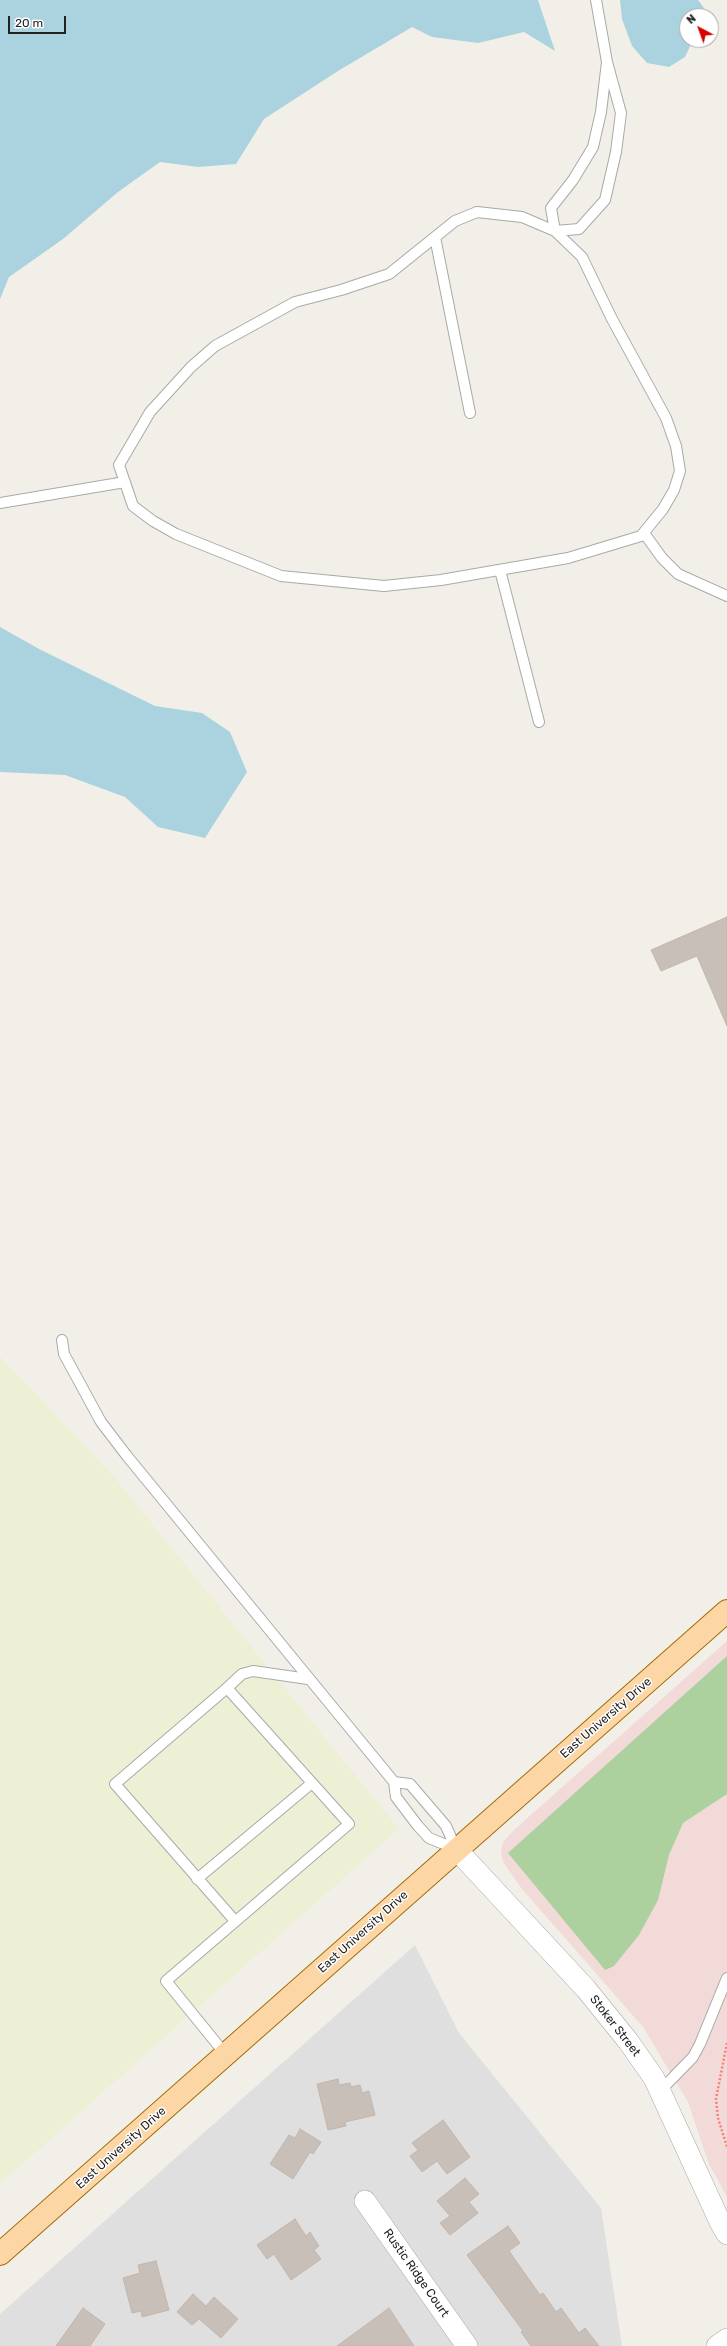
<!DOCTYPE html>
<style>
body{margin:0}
#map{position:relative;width:727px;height:2346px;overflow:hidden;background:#f2efe9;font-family:Rubik,sans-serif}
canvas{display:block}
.north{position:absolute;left:679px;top:8px;width:40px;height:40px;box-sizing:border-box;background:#fff;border:1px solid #a7a7a7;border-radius:50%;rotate:319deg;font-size:11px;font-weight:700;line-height:16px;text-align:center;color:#222}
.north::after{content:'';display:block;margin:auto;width:14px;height:18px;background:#d40000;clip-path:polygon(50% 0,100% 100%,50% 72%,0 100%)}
.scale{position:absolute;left:8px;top:16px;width:58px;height:18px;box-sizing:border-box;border:2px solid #222;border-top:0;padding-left:5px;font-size:12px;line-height:14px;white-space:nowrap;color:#222;-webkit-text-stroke:3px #fff;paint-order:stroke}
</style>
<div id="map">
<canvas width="727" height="2346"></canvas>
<div class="north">N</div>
<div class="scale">20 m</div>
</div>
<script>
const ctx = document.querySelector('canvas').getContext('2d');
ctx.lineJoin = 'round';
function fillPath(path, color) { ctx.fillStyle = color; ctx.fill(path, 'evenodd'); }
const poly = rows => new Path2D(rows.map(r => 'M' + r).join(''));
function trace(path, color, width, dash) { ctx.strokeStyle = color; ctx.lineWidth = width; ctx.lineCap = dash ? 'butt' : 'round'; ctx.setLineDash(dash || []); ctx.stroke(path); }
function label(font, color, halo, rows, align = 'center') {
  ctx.font = font + ' Rubik,sans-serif'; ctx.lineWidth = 3; ctx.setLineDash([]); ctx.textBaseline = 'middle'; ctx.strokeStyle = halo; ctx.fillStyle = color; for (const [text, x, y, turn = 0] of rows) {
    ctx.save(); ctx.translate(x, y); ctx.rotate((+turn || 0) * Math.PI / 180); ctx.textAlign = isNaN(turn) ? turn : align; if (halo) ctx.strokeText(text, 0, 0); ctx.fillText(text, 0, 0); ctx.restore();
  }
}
const residential = poly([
 [415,1945,459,2033,601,2208,622,2346,0,2346,0,2314]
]);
const commercial = poly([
 [727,1641,727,2197,709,2164,688,2102,643,2027,522,1889,503,1862,501,1852,503,1842,515,1829]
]);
const farmland = poly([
 [0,1356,111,1473,399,1829,0,2184]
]);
const forest = poly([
 [727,1656,727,1794,683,1823,669,1855,658,1900,639,1935,614,1966,605,1970,508,1853]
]);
const water = poly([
 [0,0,538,0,555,51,524,32,478,43,432,37,412,27,338,71,264,119,236,164,198,167,160,162,118,192,63,239,9,277,0,299],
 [620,0,698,0,704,8,702,16,687,16,687,40,693,40,685,57,669,67,647,63,632,46,622,19],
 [0,627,41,650,155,706,202,713,230,732,247,772,205,838,158,827,125,797,65,775,0,772]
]);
const building = poly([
 [727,917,727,1026,697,956,661,971,651,950,727,917],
 [338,2079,339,2085,350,2083,351,2087,360,2085,362,2093,369,2091,375,2115,345,2122,346,2126,328,2130,317,2084,338,2079],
 [443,2120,470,2157,447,2174,437,2161,422,2172,410,2156,418,2150,412,2143,443,2120],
 [300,2129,321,2142,313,2154,310,2152,293,2179,270,2164,289,2135,295,2138,300,2129],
 [465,2178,479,2194,469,2202,478,2213,450,2235,440,2223,450,2216,437,2201,465,2178],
 [295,2219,306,2236,310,2232,319,2246,314,2250,321,2259,291,2280,274,2254,267,2259,257,2245,295,2219],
 [508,2226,520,2243,509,2251,540,2295,543,2293,556,2312,561,2308,579,2333,585,2328,599,2346,531,2346,521,2332,523,2331,467,2255,508,2226],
 [156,2261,169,2310,142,2317,141,2311,132,2313,123,2278,140,2273,138,2265,156,2261],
 [193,2294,206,2306,214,2297,238,2319,221,2338,199,2319,192,2325,177,2312,193,2294],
 [83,2308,105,2324,90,2346,56,2346,83,2308],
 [389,2308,414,2346,337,2346,389,2308]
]);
const path = poly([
 [727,2043,716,2099,718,2118,727,2147]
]);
const service = poly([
 [596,0,607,62,621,113,616,152,605,200,579,229,555,231,551,208,573,180,593,147,601,112,607,62],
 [477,212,522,217,555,231,582,257,612,319,666,418,676,446,680,471,674,490,663,509,641,536,568,558,441,580,384,586,281,576,176,534,153,521,133,506,119,465,150,412,191,367,215,346,295,302,341,290,389,274,455,221,477,212],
 [435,237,470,413],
 [0,503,125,482],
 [644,533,662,558,678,574,727,596],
 [500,570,539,722],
 [62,1340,64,1354,101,1422,127,1456,394,1782,396,1797,418,1826,429,1838,456,1849],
 [227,1688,242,1674,253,1671,308,1679],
 [394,1782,410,1784,446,1826,456,1849],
 [197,1879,312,1783],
 [226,2055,166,1981,349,1824,227,1688,115,1784,235,1921],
 [660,2091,693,2057,700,2044,727,1978]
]);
const minor = poly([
 [456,1849,586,1989,628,2041,654,2078,720,2222,727,2234],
 [365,2201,467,2346],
 [717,2346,727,2339]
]);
const primary = poly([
 [0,2254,727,1611]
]);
const streetNames = [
 ["East University Drive",606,1718,-41],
 ["East University Drive",363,1932,-42],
 ["Stoker Street",615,2026,52],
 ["East University Drive",121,2148,-42],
 ["Rustic Ridge Court",416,2273,55]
];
fillPath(residential, '#e0dfdf');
fillPath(commercial, '#f2dad9');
fillPath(farmland, '#eef0d5');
fillPath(forest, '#add19e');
fillPath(water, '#aad3df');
fillPath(building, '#c7bfb8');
trace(building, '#c4b6ab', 1);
trace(service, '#a9a9a9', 12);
trace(minor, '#a9a9a9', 22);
trace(primary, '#a06b00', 24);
trace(path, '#fa8072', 2.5, [2, 2]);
trace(service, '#fff', 10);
trace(minor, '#fff', 21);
trace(primary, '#fcd6a4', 22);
label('12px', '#222', '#fff', streetNames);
</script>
